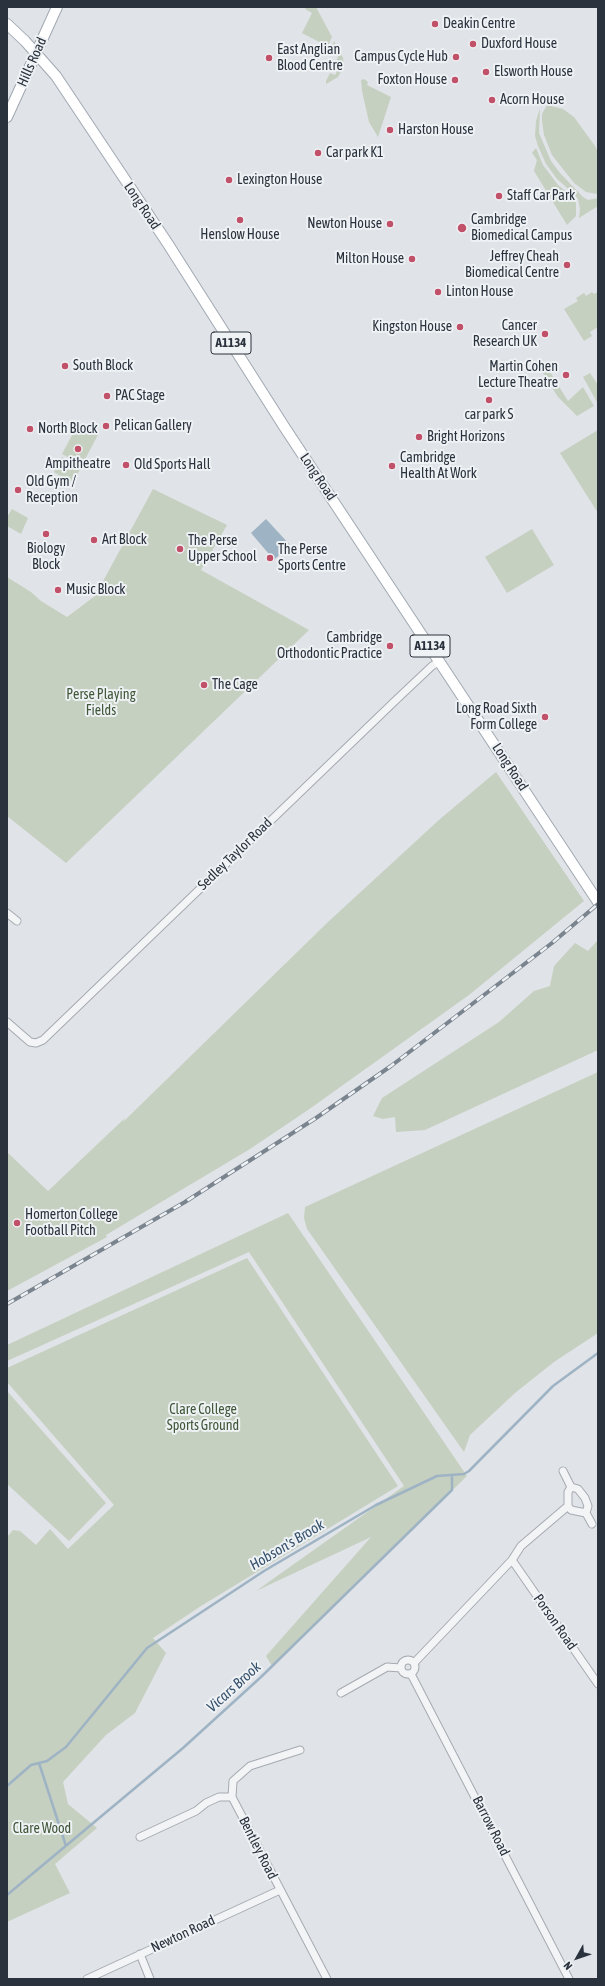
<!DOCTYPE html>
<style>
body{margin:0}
#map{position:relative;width:605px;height:1986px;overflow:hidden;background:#e0e3e7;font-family:"Asap Condensed",sans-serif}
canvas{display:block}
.frame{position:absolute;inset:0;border:8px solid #2a323d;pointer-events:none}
.north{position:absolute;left:557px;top:1938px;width:40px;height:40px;-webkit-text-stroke:3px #eff2f5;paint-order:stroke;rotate:230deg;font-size:11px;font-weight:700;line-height:16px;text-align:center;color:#2a323d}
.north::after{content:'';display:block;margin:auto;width:14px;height:18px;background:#2a323d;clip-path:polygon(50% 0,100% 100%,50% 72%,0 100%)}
</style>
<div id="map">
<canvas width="605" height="1986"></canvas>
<div class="frame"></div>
<div class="north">N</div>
</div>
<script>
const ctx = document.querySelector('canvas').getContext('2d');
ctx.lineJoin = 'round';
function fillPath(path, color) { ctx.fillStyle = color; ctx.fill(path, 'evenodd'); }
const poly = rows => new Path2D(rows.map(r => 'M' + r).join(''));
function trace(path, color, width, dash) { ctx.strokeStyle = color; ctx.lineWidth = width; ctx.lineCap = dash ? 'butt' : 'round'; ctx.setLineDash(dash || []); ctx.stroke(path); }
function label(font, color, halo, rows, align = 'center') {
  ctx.font = font + ' "Asap Condensed",sans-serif'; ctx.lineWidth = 4; ctx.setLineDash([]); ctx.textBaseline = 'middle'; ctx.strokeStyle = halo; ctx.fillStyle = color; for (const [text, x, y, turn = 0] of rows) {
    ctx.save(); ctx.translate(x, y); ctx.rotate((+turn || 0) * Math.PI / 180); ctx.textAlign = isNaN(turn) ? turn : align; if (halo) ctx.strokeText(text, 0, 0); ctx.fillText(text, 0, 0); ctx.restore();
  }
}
const green = poly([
 [306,7,316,7,332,37,325,53,322,52,325,45,302,33,312,13,305,9],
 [334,41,343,58,344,66,338,77,326,84,326,81,330,73,335,75,339,68,336,62,339,54,332,46],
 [364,79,368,82,367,85,391,97,378,137,369,122,362,91,361,80],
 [547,105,563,109,574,117,595,146,598,152,597,194,586,192,574,183,552,155,544,135,542,121,542,114],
 [540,108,539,133,551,161,560,173,583,197,588,200,598,198,598,206,579,218,580,209,578,199,574,194,557,179,546,164,538,146,535,136,536,121],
 [536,148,543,165,558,185,572,196,576,203,576,216,567,225,534,171,537,160,532,153],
 [592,292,594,294,598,292,598,327,590,332,592,336,584,341,564,309,578,301,576,298,584,293,586,296],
 [548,362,553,370,550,372,568,401,583,387,594,406,577,416,558,397,539,367],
 [590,373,598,385,598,404,583,377],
 [79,422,99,433,82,465,62,454],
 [598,430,598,513,560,453],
 [62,457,81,468,72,483,54,472],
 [153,489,227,525,201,570,309,630,66,863,7,816,7,577,31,592,41,601,67,617,95,596],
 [12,509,28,518,21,534,7,526,7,517],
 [532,529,554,565,507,593,485,557],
 [496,772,584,901,469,995,308,1110,250,1149,106,1235,107,1237,7,1291,7,1152,48,1191,125,1118,123,1122,328,922,440,819],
 [598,940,598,1050,425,1130,396,1132,395,1117,383,1119,373,1116,382,1098,499,1022,534,991,550,986,554,966,575,943,588,951],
 [598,1072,598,1333,554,1362,515,1393,470,1435,464,1452,307,1229,304,1218,305,1207],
 [288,1213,467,1476,272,1666,266,1656,371,1537,256,1591,404,1486,249,1252,7,1361,7,1345],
 [247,1258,398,1486,201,1606,153,1638,166,1653,135,1713,106,1735,63,1782,68,1804,97,1828,55,1864,70,1893,7,1922,7,1537,13,1530,20,1531,36,1545,50,1529,68,1549,114,1505,7,1382,7,1368],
 [7,1391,106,1503,69,1541,7,1484]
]);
const water = poly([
 [266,519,290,545,274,560,251,533]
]);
const stream = poly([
 [39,1763,66,1846],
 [7,1786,31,1765,47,1761,66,1747,147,1648,264,1571,376,1505,437,1476,464,1474,469,1471,553,1386,598,1353],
 [7,1895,183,1748,261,1677,452,1490,452,1475]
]);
const minor = poly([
 [7,913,17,921],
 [7,1022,30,1042,36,1043,43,1040,397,699,432,666,440,661],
 [563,1471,571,1487],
 [571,1487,578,1489,585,1498,588,1506,586,1513,571,1510,568,1506,568,1492,571,1487],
 [586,1513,592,1524],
 [512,1560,598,1684],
 '401 1667a7 7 0 1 1 14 0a7 7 0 1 1-14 0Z',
 [414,1663,512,1560,521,1546,568,1506],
 [411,1674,569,1979],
 [341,1693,387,1667,401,1668],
 [300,1750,250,1766,233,1781,232,1797,327,1979],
 [140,1837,196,1811,206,1803,219,1797,232,1797],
 [140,1954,150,1979],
 [87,1979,280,1890]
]);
const primary = poly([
 [7,24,25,41,56,76,168,244,285,428,598,902],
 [7,117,57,7]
]);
const rail = poly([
 [7,1304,185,1202,316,1118,391,1066,552,943,598,904]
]);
const markers = [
 [435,24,4,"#c15069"],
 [473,44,4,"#c15069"],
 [456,57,4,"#c15069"],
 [269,58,4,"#c15069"],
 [486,72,4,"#c15069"],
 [455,80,4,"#c15069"],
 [492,100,4,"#c15069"],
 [390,130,4,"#c15069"],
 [318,153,4,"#c15069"],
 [229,180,4,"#c15069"],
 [499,196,4,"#c15069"],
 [240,220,4,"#c15069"],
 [390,224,4,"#c15069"],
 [462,228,5,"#c15069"],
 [412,259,4,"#c15069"],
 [567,265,4,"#c15069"],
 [438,292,4,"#c15069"],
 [460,327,4,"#c15069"],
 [545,334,4,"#c15069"],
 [65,366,4,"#c15069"],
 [566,375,4,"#c15069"],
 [107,396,4,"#c15069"],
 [489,400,4,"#c15069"],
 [106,426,4,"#c15069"],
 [30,429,4,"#c15069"],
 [419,437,4,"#c15069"],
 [78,449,4,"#c15069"],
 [126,465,4,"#c15069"],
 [392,466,4,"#c15069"],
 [18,490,4,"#c15069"],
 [46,534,4,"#c15069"],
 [94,540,4,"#c15069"],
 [180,549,4,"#c15069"],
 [270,558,4,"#c15069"],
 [58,590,4,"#c15069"],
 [390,646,4,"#c15069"],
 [204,685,4,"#c15069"],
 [545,717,4,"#c15069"],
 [17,1223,4,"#c15069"]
];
const shields = [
 [231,343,40],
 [430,646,40]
];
const shieldNames = [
 ["A1134",231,343],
 ["A1134",430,646]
];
const poiNames = [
 ["Deakin Centre",443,24],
 ["Duxford House",481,44],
 ["East Anglian",277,50],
 ["Blood Centre",277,66],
 ["Campus Cycle Hub",448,57,"right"],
 ["Elsworth House",494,72],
 ["Foxton House",447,80,"right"],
 ["Acorn House",500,100],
 ["Harston House",398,130],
 ["Car park K1",326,153],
 ["Lexington House",237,180],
 ["Staff Car Park",507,196],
 ["Cambridge",471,220],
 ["Biomedical Campus",471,236],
 ["Newton House",382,224,"right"],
 ["Henslow House",240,235,"center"],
 ["Jeffrey Cheah",559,257,"right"],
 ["Biomedical Centre",559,273,"right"],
 ["Milton House",404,259,"right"],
 ["Linton House",446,292],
 ["Cancer",537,326,"right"],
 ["Research UK",537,342,"right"],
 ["Kingston House",452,327,"right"],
 ["South Block",73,366],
 ["Martin Cohen",558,367,"right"],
 ["Lecture Theatre",558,383,"right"],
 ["PAC Stage",115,396],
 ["car park S",489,415,"center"],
 ["Pelican Gallery",114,426],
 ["North Block",38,429],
 ["Bright Horizons",427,437],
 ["Cambridge",400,458],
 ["Health At Work",400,474],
 ["Ampitheatre",78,464,"center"],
 ["Old Sports Hall",134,465],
 ["Old Gym /",26,482],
 ["Reception",26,498],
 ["Art Block",102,540],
 ["The Perse",188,541],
 ["Upper School",188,557],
 ["Biology",46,549,"center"],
 ["Block",46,565,"center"],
 ["The Perse",278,550],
 ["Sports Centre",278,566],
 ["Music Block",66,590],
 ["Cambridge",382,638,"right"],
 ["Orthodontic Practice",382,654,"right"],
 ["The Cage",212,685],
 ["Long Road Sixth",537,709,"right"],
 ["Form College",537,725,"right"],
 ["Homerton College",25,1215],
 ["Football Pitch",25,1231]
];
const streetNames = [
 ["Hills Road",32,62,-66],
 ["Long Road",142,206,56],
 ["Long Road",318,477,56],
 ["Long Road",510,767,57],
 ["Sedley Taylor Road",235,854,-44],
 ["Porson Road",555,1622,55],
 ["Barrow Road",491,1826,63],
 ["Bentley Road",258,1848,63],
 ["Newton Road",183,1934,-25]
];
const parkNames = [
 ["Perse Playing",101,695],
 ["Fields",101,711],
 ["Clare College",203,1410],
 ["Sports Ground",203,1426],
 ["Clare Wood",42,1829]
];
const waterNames = [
 ["Hobson's Brook",287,1545,-31],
 ["Vicars Brook",234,1687,-42]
];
fillPath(green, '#c6d0c1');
fillPath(water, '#9eb3c4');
trace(stream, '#9eb3c4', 2.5);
trace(minor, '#a6aab1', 9);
trace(primary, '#a0a8b2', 12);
trace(minor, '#f2f4f6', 7);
trace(primary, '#fff', 10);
trace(rail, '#7a848f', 4);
trace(rail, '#eff2f5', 2.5, [8]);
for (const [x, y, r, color] of markers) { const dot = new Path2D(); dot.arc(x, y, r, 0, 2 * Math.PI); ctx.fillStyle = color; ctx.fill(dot); trace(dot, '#eff2f5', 1.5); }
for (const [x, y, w] of shields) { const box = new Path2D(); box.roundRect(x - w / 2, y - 11, w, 22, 3); ctx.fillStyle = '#eff2f5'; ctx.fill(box); trace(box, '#2a323d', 1); }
label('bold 13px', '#2a323d', null, shieldNames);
label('14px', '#2a323d', '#eff2f5', poiNames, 'left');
label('14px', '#2a323d', '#eff2f5', streetNames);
label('14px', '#405738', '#eff2f5', parkNames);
label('italic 15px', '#38536d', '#eff2f5', waterNames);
</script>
